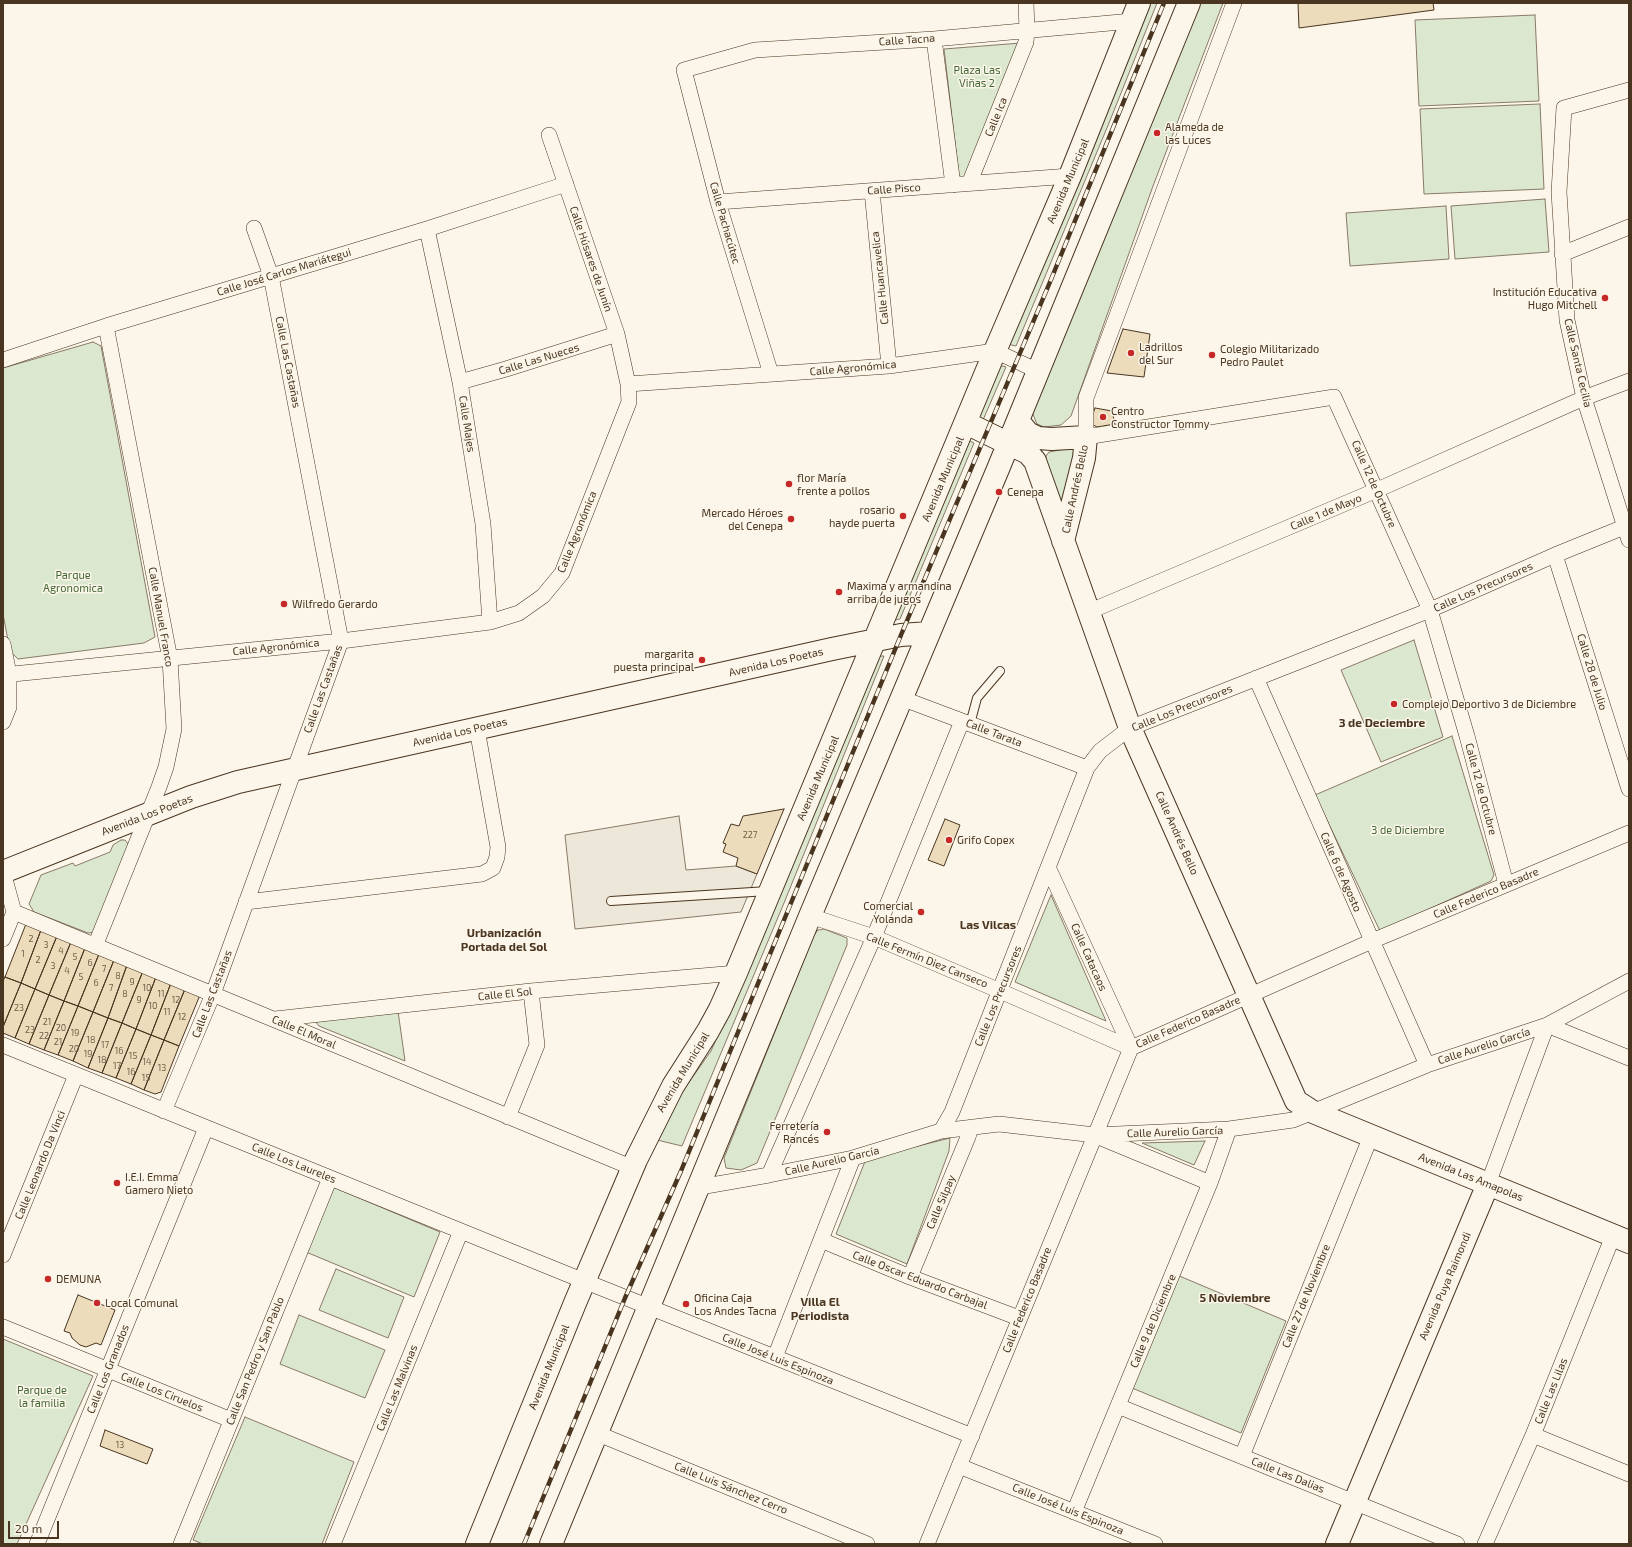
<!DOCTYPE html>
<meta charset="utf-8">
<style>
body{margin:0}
#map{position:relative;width:1632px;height:1547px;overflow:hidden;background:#fbf6e9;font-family:"Exo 2",sans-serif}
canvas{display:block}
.frame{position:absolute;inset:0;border:4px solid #4a3520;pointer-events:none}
.scale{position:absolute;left:8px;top:1521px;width:51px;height:18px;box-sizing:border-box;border:2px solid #4a3520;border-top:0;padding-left:5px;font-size:12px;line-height:14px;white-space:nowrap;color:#4a3520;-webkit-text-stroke:3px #fbf6e9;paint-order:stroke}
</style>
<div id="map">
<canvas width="1632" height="1547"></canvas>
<div class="frame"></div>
<div class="scale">20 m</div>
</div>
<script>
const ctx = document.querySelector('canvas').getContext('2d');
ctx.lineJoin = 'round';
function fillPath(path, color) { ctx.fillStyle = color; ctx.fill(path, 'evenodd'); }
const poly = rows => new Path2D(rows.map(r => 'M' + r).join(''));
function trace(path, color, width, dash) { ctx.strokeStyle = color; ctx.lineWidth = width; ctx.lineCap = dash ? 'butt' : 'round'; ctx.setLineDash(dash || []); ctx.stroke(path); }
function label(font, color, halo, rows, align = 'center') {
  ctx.font = font + ' "Exo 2",sans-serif'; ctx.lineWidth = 3; ctx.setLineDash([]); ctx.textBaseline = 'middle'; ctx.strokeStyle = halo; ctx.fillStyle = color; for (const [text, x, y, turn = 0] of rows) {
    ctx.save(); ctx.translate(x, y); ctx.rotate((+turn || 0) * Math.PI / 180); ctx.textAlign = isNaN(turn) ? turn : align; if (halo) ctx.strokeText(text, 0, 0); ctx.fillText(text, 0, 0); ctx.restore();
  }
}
const green = poly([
 [1148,3,1157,3,1109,123,1016,346,1007,344,1148,3],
 [1197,3,1223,3,1153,186,1071,416,1061,425,1044,427,1037,424,1032,412,1197,3],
 [1535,15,1539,101,1419,106,1415,20,1535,15],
 [1021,43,967,178,959,176,944,49,1021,43],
 [1540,104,1544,189,1424,194,1420,109,1540,104],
 [1545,199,1549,252,1455,259,1451,206,1545,199],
 [1446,206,1449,259,1350,266,1346,213,1446,206],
 [93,342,101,346,155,637,144,643,18,659,10,651,3,614,3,368,93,342],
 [999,365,1006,367,983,420,978,416,999,365],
 [968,440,974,443,900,619,891,621,968,440],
 [1070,448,1075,450,1064,506,1060,506,1046,460,1046,456,1049,452,1070,448],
 [1414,640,1443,737,1381,762,1341,670,1414,640],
 [878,656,884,656,784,903,682,1146,657,1140,677,1099,711,1051,722,1026,878,656],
 [1452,736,1494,875,1491,881,1380,931,1315,795,1452,736],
 [121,840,125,840,130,846,96,932,88,933,34,912,29,904,41,875,73,863,75,866,110,852,113,845,121,840],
 [1051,895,1106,1021,1015,982,1051,895],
 [824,929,847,938,847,945,757,1163,741,1170,726,1168,724,1158,814,935,818,930,824,929],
 [398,1011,405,1061,319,1026,315,1021,398,1011],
 [950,1138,949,1151,907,1264,836,1234,866,1159,950,1138],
 [1205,1141,1194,1165,1142,1143,1205,1141],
 [333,1187,440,1232,414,1297,306,1252,333,1187],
 [336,1269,404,1297,388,1338,319,1310,336,1269],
 [1177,1275,1286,1321,1241,1433,1132,1388,1177,1275],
 [299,1315,385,1350,365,1398,280,1364,299,1315],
 [3,1339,93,1376,17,1544,3,1544,3,1339],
 [245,1417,354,1462,322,1544,203,1544,193,1540,245,1417]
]);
const parking = poly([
 [679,816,686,870,736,866,757,874,741,912,575,929,565,835,679,816]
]);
const building = poly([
 [1298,3,1433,3,1434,10,1299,28,1298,3],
 [1123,329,1150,334,1144,377,1107,373,1123,329],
 [1095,408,1112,411,1115,424,1097,427,1090,423,1095,408],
 [784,809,757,874,736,866,738,858,723,852,726,844,723,843,731,824,739,826,743,816,784,809],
 [945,819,960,825,944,866,928,860,945,819],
 [26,924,41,930,21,983,5,977,26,924],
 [41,930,57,936,35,989,21,983,41,930],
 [57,936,71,942,49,995,35,989,57,936],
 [71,942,85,948,64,1001,49,995,71,942],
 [85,948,99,954,78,1006,64,1001,85,948],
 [99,954,114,960,93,1012,78,1006,99,954],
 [114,960,127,965,108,1018,93,1012,114,960],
 [127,965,143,971,122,1023,108,1018,127,965],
 [143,971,156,977,136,1029,122,1023,143,971],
 [5,977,21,983,3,1027,3,981,5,977],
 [156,977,171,983,151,1035,136,1029,156,977],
 [21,983,35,989,15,1038,3,1033,3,1027,21,983],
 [171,983,185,989,164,1040,151,1035,171,983],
 [35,989,49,995,29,1044,15,1038,35,989],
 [185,989,200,995,179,1046,164,1040,185,989],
 [49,995,64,1001,44,1050,29,1044,49,995],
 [64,1001,78,1006,58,1055,44,1050,64,1001],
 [78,1006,93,1012,73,1061,58,1055,78,1006],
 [93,1012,108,1018,88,1068,73,1061,93,1012],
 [108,1018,122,1023,102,1073,88,1068,108,1018],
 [122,1023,136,1029,116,1078,102,1073,122,1023],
 [136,1029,151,1035,131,1084,116,1078,136,1029],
 [151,1035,164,1040,144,1090,131,1084,151,1035],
 [164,1040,179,1046,161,1092,155,1094,144,1090,164,1040],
 [78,1295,115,1310,101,1345,96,1343,86,1347,80,1345,72,1338,70,1333,64,1331,78,1295],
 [105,1430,153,1449,147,1464,100,1446,105,1430]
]);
const lane = poly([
 [970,724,977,698,1000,671],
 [611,901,768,891]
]);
const street = poly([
 [1234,3,1086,398,1086,437,1334,397,1430,610,1467,736,1506,884],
 [934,39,953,185],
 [1629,90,1564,108,1559,192,1567,320,1584,398,1629,540],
 [969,184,1026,42,1027,30,1026,3],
 [872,191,889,366],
 [718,202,1070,176],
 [427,229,460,382,483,524,490,622],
 [1562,254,1629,227],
 [3,360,106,326,427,229,566,184],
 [771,374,718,202,684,70,755,50,934,39,1132,21],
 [460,382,506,369,617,334],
 [628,384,889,366,995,351,1038,371],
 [1555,555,1629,789],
 [1088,612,1377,490,1584,398,1629,381],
 [3,644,9,674,9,707,3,722],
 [3,675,341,641,490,622,519,613,543,596,562,573,629,402,628,384,617,334,549,135],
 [1256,678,1427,1065],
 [901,698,1087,768],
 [1048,867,1131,1048],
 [3,872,14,912],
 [246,902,482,874,493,868,497,857,498,847,477,729],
 [14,912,633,1168],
 [810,916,874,937,1000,991,1131,1048],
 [3,939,14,912],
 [95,946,159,787,166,767,174,729,170,659,106,326],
 [275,1019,531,991,736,973],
 [1547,1025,1629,1058],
 [3,1045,584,1281,972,1436],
 [164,1111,213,994,341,641,271,276,254,228],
 [508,1117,537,1045,531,991],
 [941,1131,952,1112,1087,768,1100,751,1130,728,1430,610,1555,555,1629,525],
 [1099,1137,1210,1183],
 [769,1175,874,937,962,721],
 [1488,1184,1547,1025],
 [700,1187,769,1175,853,1158,941,1131,999,1124,1095,1135,1229,1129,1293,1120,1427,1065,1547,1025,1629,981],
 [821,1240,910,1277,1019,1318],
 [3,1255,76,1075],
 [910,1277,968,1137,971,1127],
 [3,1327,231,1420],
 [775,1357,853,1158],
 [1118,1406,1457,1544],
 [596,1433,867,1544],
 [1533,1435,1629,1474],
 [1242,1456,1371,1136],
 [959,1466,1155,1544],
 [1074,1512,1210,1183,1229,1129],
 [37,1544,206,1128],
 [181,1544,330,1178],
 [333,1544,461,1231],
 [927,1544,1131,1048,1372,941,1629,833],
 [1485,1544,1533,1435,1613,1236]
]);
const secondary = poly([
 [1018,421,1028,433,1038,438,1052,439,1086,437,1084,458,1063,541],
 [966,423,1028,453,1035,461,1130,728,1296,1101,1313,1112,1629,1242],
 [3,872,191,797,238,782,832,649,901,635,929,633],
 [477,1544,575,1303,636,1160,673,1086,708,1031,720,1009,736,973,995,351,1070,176,1139,3],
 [551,1544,810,916,998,469,1189,3],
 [1337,1544,1488,1184]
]);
const rail = poly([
 [524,1544,625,1298,681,1171,901,635,1050,282,1164,3]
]);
const markers = [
 [1157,133,4,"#c62828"],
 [1605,298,4,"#c62828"],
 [1131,353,4,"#c62828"],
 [1212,355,4,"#c62828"],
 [1103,417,4,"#c62828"],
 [789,484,4,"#c62828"],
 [999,492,4,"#c62828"],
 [903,516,4,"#c62828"],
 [791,519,4,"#c62828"],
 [839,592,4,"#c62828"],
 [284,604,4,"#c62828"],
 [702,660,4,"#c62828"],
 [1394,704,4,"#c62828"],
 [949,840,4,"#c62828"],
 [921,912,4,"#c62828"],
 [827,1132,4,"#c62828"],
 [117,1183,4,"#c62828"],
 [48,1279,4,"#c62828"],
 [97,1303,4,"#c62828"],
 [686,1304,4,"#c62828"]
];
const numberNames = [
 ["227",750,835],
 ["2",31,939],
 ["3",46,945],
 ["4",61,951],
 ["1",23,954],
 ["5",75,957],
 ["2",38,960],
 ["6",90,963],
 ["3",53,966],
 ["7",104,969],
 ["4",67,971],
 ["8",118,976],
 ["5",81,977],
 ["9",132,982],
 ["6",96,983],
 ["7",111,988],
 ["10",147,988],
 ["8",125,994],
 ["11",161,994],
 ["9",139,1000],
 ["12",176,1000],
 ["10",153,1006],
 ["23",19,1008],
 ["11",167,1012],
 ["12",182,1017],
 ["21",47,1022],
 ["20",61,1028],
 ["23",30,1030],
 ["19",75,1033],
 ["22",44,1036],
 ["18",91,1040],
 ["21",58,1042],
 ["17",105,1045],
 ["20",74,1049],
 ["16",119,1051],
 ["19",88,1054],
 ["15",133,1056],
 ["18",102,1060],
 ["14",147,1062],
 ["17",117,1066],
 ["13",162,1068],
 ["16",131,1072],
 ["15",146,1078],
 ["13",120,1445]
];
const streetNames = [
 ["Calle Tacna",907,40,-4],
 ["Calle Ica",996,117,-68],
 ["Avenida Municipal",1068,181,-67],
 ["Calle Pisco",894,189,-4],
 ["Calle Pachacútec",725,223,74],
 ["Calle Húsares de Junín",591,259,71],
 ["Calle José Carlos Mariátegui",284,272,-17],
 ["Calle Huancavelica",880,278,-96],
 ["Calle Las Nueces",539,359,-17],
 ["Calle Las Castañas",288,362,79],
 ["Calle Santa Cecilia",1578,363,77],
 ["Calle Agronómica",853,368,-5],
 ["Calle Majes",467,424,81],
 ["Avenida Municipal",943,479,-67],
 ["Calle 12 de Octubre",1374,484,66],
 ["Calle Andrés Bello",1075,489,-78],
 ["Calle 1 de Mayo",1326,512,-23],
 ["Calle Agronómica",577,532,-68],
 ["Calle Los Precursores",1483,587,-24],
 ["Calle Manuel Franco",161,617,80],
 ["Calle Agronómica",276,647,-6],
 ["Avenida Los Poetas",776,662,-13],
 ["Calle 28 de Julio",1592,672,73],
 ["Calle Las Castañas",323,689,-70],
 ["Calle Los Precursores",1182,708,-22],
 ["Avenida Los Poetas",460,732,-13],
 ["Calle Tarata",994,733,21],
 ["Avenida Municipal",818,778,-67],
 ["Calle 12 de Octubre",1481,789,75],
 ["Avenida Los Poetas",147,815,-21],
 ["Calle Andrés Bello",1177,833,66],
 ["Calle 6 de Agosto",1341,872,66],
 ["Calle Federico Basadre",1486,893,-23],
 ["Calle Catacaos",1089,957,66],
 ["Calle Fermín Diez Canseco",927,960,22],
 ["Calle Las Castañas",212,994,-69],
 ["Calle El Sol",505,994,-6],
 ["Calle Los Precursores",998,996,-68],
 ["Calle Federico Basadre",1188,1022,-24],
 ["Calle El Moral",304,1032,23],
 ["Calle Aurelio García",1484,1046,-18],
 ["Avenida Municipal",683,1072,-59],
 ["Calle Aurelio García",1175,1132,-2],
 ["Calle Aurelio García",832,1161,-13],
 ["Calle Los Laureles",294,1163,22],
 ["Calle Leonardo Da Vinci",40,1165,-68],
 ["Avenida Las Amapolas",1471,1177,22],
 ["Calle Silpay",941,1202,-67],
 ["Calle Oscar Eduardo Carbajal",920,1280,21],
 ["Avenida Puya Raimondi",1445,1286,-67],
 ["Calle 27 de Noviembre",1306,1296,-68],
 ["Calle Federico Basadre",1027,1300,-68],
 ["Calle 9 de Diciembre",1153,1321,-67],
 ["Calle José Luis Espinoza",778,1359,22],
 ["Calle San Pedro y San Pablo",255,1361,-68],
 ["Avenida Municipal",549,1367,-68],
 ["Calle Los Granados",108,1369,-68],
 ["Calle Las Malvinas",397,1388,-68],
 ["Calle Las Lilas",1551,1391,-68],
 ["Calle Los Ciruelos",162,1392,22],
 ["Calle Las Dalias",1288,1475,22],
 ["Calle Luis Sánchez Cerro",731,1488,22],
 ["Calle José Luis Espinoza",1068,1509,22]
];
const parkNames = [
 ["Plaza Las",977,70],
 ["Viñas 2",977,83],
 ["Parque",73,575],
 ["Agronomica",73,588],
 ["3 de Diciembre",1408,830],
 ["Parque de",42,1390],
 ["la familia",42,1403]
];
const poiNames = [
 ["Alameda de",1165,127],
 ["las Luces",1165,140],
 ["Institución Educativa",1597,292,"right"],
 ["Hugo Mitchell",1597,305,"right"],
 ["Ladrillos",1139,347],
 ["del Sur",1139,360],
 ["Colegio Militarizado",1220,349],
 ["Pedro Paulet",1220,362],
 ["Centro",1111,411],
 ["Constructor Tommy",1111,424],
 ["flor María",797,478],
 ["frente a pollos",797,491],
 ["Cenepa",1007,492],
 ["rosario",895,510,"right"],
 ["hayde puerta",895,523,"right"],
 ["Mercado Héroes",783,513,"right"],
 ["del Cenepa",783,526,"right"],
 ["Maxima y armandina",847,586],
 ["arriba de jugos",847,599],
 ["Wilfredo Gerardo",292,604],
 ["margarita",694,654,"right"],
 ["puesta principal",694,667,"right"],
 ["Complejo Deportivo 3 de Diciembre",1402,704],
 ["Grifo Copex",957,840],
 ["Comercial",913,906,"right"],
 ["Yolanda",913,919,"right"],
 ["Ferretería",819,1126,"right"],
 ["Rancés",819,1139,"right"],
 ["I.E.I. Emma",125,1177],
 ["Gamero Nieto",125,1190],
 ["DEMUNA",56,1279],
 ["Oficina Caja",694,1298],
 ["Los Andes Tacna",694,1311],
 ["Local Comunal",105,1303]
];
const neighbourhoodNames = [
 ["3 de Deciembre",1382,723],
 ["Las Vilcas",988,925],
 ["Urbanización",504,933],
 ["Portada del Sol",504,947],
 ["5 Noviembre",1235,1298],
 ["Villa El",820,1302],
 ["Periodista",820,1316]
];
fillPath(green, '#dce7d0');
trace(green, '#887966', 1);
fillPath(parking, '#ede7d9');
trace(parking, '#887966', 1);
fillPath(building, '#ecdcbc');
trace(building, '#4a3520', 1);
trace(lane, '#4a3520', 10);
trace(street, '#4a3520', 16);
trace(secondary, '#4a3520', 24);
trace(lane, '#fbf6e9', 8);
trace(street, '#fbf6e9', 15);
trace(secondary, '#fbf6e9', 22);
trace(rail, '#4a3520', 4.5);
trace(rail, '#fbf6e9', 3, [9]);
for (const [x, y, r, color] of markers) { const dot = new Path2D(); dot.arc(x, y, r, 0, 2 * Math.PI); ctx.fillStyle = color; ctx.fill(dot); trace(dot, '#fbf6e9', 1.5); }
label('9px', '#725f47', null, numberNames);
label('11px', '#4a3520', '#fbf6e9', streetNames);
label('11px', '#436837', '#fbf6e9', parkNames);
label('11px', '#4a3520', '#fbf6e9', poiNames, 'left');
label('bold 12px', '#4a3520', '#fbf6e9', neighbourhoodNames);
</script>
